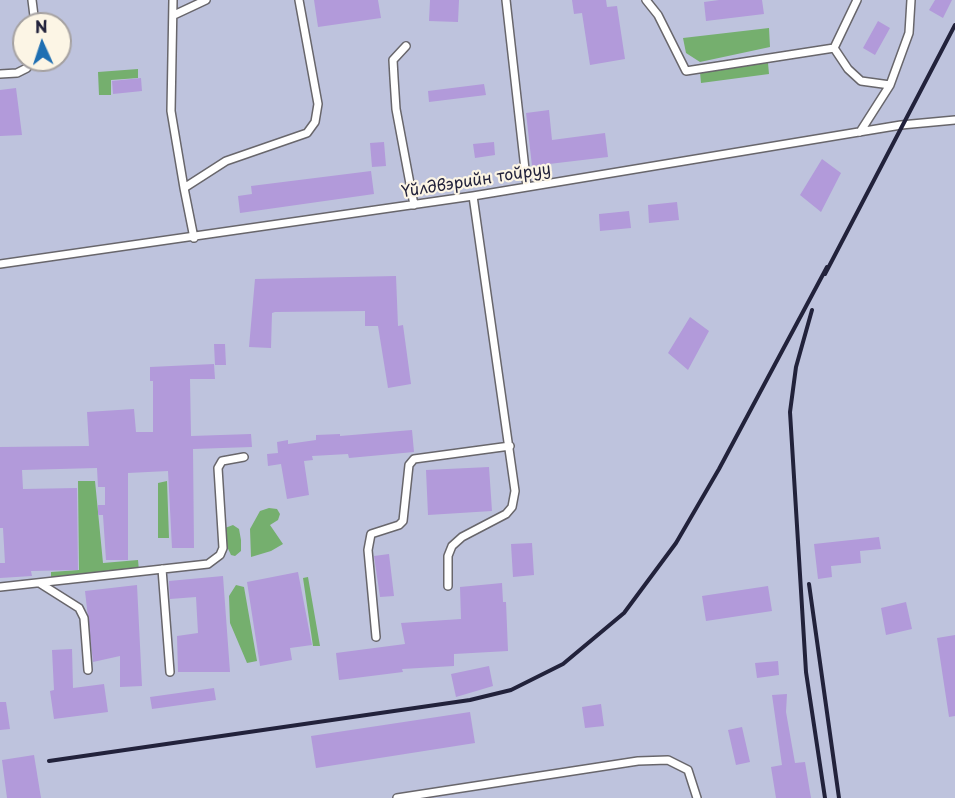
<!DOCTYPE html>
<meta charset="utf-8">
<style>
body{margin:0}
#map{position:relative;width:955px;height:798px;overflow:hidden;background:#eae3c3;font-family:"Playpen Sans",sans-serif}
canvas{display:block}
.north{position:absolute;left:12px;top:12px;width:60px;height:60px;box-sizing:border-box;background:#fcf5e5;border:2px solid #a5a1a1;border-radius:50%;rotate:357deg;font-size:16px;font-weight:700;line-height:24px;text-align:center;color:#22223b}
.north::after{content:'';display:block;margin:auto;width:21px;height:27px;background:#1f6fb2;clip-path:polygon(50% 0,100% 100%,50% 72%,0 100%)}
</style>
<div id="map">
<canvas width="955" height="798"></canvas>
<div class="north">N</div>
</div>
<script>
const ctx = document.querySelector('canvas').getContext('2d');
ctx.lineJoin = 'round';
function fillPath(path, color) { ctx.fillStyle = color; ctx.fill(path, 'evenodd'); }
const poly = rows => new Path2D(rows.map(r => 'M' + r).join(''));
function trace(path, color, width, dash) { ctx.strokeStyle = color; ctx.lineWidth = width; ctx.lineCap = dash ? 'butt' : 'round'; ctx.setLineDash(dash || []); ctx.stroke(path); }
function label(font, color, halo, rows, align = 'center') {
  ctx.font = font + ' "Playpen Sans",sans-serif'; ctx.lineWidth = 4.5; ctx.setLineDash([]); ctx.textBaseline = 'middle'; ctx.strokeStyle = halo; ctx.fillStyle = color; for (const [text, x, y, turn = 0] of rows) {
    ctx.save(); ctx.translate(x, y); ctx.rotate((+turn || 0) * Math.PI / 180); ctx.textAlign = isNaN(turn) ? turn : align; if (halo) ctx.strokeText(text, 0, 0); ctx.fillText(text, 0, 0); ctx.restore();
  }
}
const industrial = poly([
 [0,0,955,0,955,798,0,798],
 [24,24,60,24,60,60,24,60]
]);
const forest = poly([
 [769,28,770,47,700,62,686,53,683,38],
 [768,63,769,74,701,83,700,72],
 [138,69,138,78,111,80,111,95,99,95,98,72],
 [78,481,95,481,103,563,138,560,139,571,51,579,51,572,79,570],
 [167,481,169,538,158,538,158,483],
 [269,508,277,509,280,514,278,520,270,525,283,544,271,551,251,557,250,529,260,511],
 [233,525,239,529,241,540,241,551,235,556,231,555,222,536,225,528],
 [308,577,320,646,313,646,303,578],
 [236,585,244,587,257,661,247,663,230,623,229,596]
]);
const building = poly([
 [314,0,378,0,381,18,318,27],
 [430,0,459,0,458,22,429,21],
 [572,0,606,0,607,7,617,6,625,59,590,65,582,13,574,14],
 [719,0,762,0,764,14,706,21,704,2],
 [935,0,952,0,943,18,929,10],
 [878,21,890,28,875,55,863,48],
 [141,78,142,91,113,94,112,81],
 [484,84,486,95,429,102,428,91],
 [16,88,22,135,0,136,0,90],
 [549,110,552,140,605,133,608,157,532,166,526,113],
 [384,142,386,166,372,167,370,143],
 [494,142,495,155,475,158,473,144],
 [822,159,841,173,821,212,800,195],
 [371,171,374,194,240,213,238,196,252,194,251,186],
 [677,202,679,220,649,223,648,205],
 [629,211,631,228,600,231,599,214],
 [396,276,398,326,403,325,411,384,388,388,378,326,365,326,365,311,275,312,272,313,271,348,249,347,255,279],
 [690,317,709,331,688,370,668,353],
 [214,344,225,344,226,365,215,365],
 [214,364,215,379,190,379,191,436,251,434,252,447,193,449,194,548,172,548,168,471,128,473,128,560,106,560,103,515,98,515,98,505,105,505,105,487,98,487,97,468,22,470,23,489,77,488,78,570,31,571,32,576,0,578,0,563,5,563,3,528,0,528,0,447,89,446,87,412,134,409,136,432,153,432,153,381,150,381,150,367],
 [412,430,414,452,349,458,348,454,312,456,313,460,304,461,309,495,287,499,281,464,268,466,267,454,278,453,277,442,288,440,288,444,316,440,316,435,340,434,340,436],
 [489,467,492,511,428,515,426,470],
 [879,537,881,549,860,551,861,563,831,566,832,577,818,579,814,544],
 [532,543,534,575,513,577,511,544],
 [389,554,394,596,380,597,374,556],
 [298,572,312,645,290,648,292,660,260,666,247,582],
 [223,576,230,672,178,672,177,636,198,633,196,597,170,599,169,581],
 [502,583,503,602,506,602,508,651,454,654,454,666,402,669,403,672,339,680,336,653,405,644,401,623,461,619,460,587],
 [137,585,142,686,120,687,120,656,93,662,85,591],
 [768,586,772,611,706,621,702,596],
 [906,602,912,629,886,635,881,608],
 [955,635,955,716,949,717,937,638],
 [72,649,73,688,104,684,108,712,54,719,50,691,54,690,52,650],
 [778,661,779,675,757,678,755,663],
 [489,666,493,686,456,697,451,674],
 [214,688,216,700,152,709,150,697],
 [787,694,786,712,795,763,805,762,811,798,776,798,771,767,782,765,772,695],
 [0,702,6,702,10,729,0,730],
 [601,704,604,726,585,728,582,707],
 [470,712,475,743,316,768,311,736],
 [742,727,750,762,736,765,728,730],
 [34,755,41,798,7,798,2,760]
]);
const service = poly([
 [32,0,35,24],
 [173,0,171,111,184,188],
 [506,0,527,187],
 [646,0,658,15,686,71,834,48],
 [174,15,206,0],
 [406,46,393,60,394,78,396,109,414,205],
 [834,48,848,69,861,81,890,85],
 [834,48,857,0],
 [0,74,17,73,27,68,30,60],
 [860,132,890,85,909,33,911,0],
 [194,238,184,188,226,161,307,133,315,122,318,104,299,0],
 [0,264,473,196,901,125,955,120],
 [162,569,170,672],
 [41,584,79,608,84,618,88,670],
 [448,586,448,556,452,546,462,537,506,514,512,507,515,491,473,196],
 [0,587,208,564,220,555,223,548,218,468,222,461,244,457],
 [376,637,368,550,371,534,399,525,403,521,409,465,414,459,510,446],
 [397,798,638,761,668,760,688,770,697,798]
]);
const rail = poly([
 [825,274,955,25],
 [812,310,796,367,790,412,806,672,825,798],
 [809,584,839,798],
 [49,761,470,700,511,690,563,664,624,613,676,543,719,469,827,267]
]);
const streetNames = [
 ["Үйлдвэрийн тойруу",476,181,-9]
];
fillPath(industrial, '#bec3dd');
fillPath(forest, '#75af6e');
fillPath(building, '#b29ada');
trace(service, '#68666b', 10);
trace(service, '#fff', 7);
trace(rail, '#22223b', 4);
label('16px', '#22223b', '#fcf5e5', streetNames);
</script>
